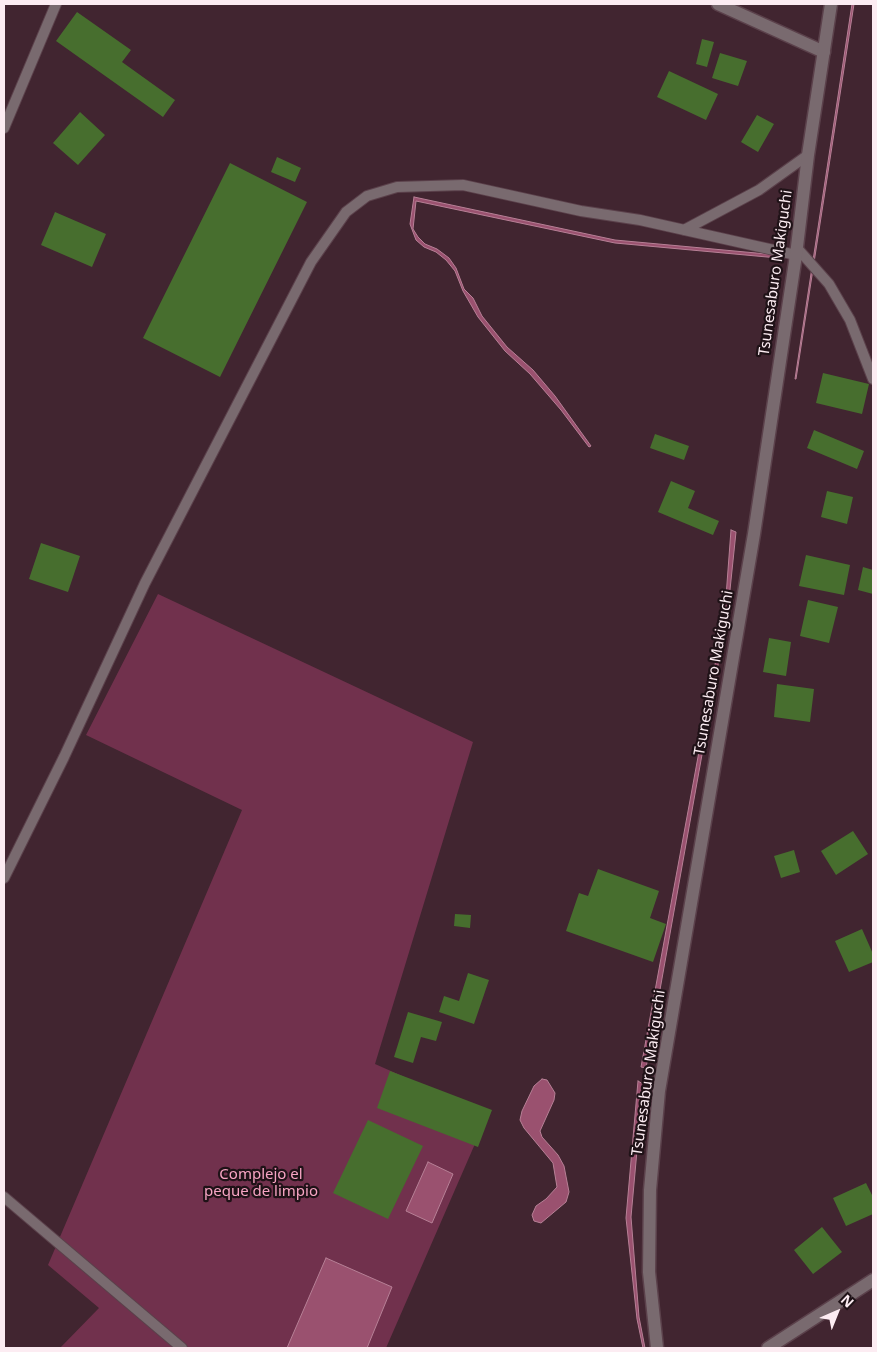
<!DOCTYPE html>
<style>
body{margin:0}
#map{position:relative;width:877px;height:1352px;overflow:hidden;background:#412530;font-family:"Noto Sans",sans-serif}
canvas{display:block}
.frame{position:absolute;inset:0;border:5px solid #fcecf2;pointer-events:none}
.north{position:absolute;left:812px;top:1287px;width:50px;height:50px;-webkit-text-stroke:4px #1f1217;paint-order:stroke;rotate:44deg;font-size:14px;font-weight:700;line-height:20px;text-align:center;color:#fcecf2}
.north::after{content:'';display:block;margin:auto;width:18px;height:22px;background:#fcecf2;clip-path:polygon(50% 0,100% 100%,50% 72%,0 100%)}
</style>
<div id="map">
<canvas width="877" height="1352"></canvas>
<div class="frame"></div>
<div class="north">N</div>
</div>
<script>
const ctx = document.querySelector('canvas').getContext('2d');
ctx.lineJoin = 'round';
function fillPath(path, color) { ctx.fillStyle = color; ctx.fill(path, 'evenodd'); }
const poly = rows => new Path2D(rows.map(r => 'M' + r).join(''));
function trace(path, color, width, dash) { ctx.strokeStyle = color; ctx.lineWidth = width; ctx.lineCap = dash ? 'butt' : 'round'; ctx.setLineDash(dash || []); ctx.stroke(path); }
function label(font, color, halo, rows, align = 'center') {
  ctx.font = font + ' "Noto Sans",sans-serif'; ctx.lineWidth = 4.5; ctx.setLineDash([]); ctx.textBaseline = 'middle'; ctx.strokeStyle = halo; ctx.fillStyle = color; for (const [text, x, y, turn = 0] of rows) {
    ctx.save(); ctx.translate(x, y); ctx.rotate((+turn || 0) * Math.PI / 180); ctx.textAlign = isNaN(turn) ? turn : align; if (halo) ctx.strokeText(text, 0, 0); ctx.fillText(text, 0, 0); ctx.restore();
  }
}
const green = poly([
 [158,594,473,742,375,1064,488,1114,386,1348,60,1348,99,1308,48,1265,242,810,86,735]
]);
const water = poly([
 [852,4,854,4,796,379,795,379,852,4],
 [414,197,615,240,778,255,778,258,615,243,416,201,413,229,418,237,425,244,437,249,449,258,456,268,464,289,473,298,482,316,507,347,533,370,555,396,591,446,589,447,561,410,530,374,505,351,478,317,463,291,455,271,446,260,436,252,424,247,416,240,410,224,414,197],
 [731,530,736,532,728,609,646,1068,641,1067,725,610,731,530],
 [542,1079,547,1080,555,1093,554,1100,540,1131,542,1137,558,1155,564,1166,569,1192,566,1202,541,1223,534,1221,532,1215,536,1206,546,1199,557,1187,553,1163,524,1128,520,1120,522,1111,534,1086,542,1079],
 [638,1081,643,1084,631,1217,639,1317,645,1348,643,1348,637,1319,626,1218,638,1081],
 [428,1162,453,1174,432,1223,406,1211,428,1162],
 [326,1258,392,1287,367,1348,287,1348,326,1258]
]);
const building = poly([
 [77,12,131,50,122,62,175,100,163,117,56,41],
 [702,39,714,42,707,67,696,64],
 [720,53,747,61,738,86,712,78],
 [669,71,718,94,706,120,657,97],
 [80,112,105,135,78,165,53,143],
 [757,115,774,124,758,152,741,142],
 [277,157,301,168,295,182,271,172],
 [230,163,307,202,220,377,143,338],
 [55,212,106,234,92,267,41,245],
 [823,373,869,384,862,414,816,403],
 [814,430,864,451,857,469,807,448],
 [655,434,689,446,684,460,650,448],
 [671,481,695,491,688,508,719,521,713,535,658,512],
 [827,491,853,497,847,524,821,517],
 [41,543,80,556,68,592,29,579],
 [806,555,850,565,844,595,799,586],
 [863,567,873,570,873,594,858,590],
 [808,600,838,607,829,643,800,636],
 [769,638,791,642,786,676,763,672],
 [777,684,814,689,810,722,774,717],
 [853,831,868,854,836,875,821,851],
 [794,850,800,872,781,878,774,856],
 [598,869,659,891,650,918,666,924,653,962,566,931,579,893,588,896],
 [455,914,471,915,470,928,454,926],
 [862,929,873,954,873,962,849,972,835,941],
 [468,973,489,980,474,1024,439,1012,444,996,459,1001],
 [408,1012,442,1022,436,1041,421,1037,413,1063,394,1057],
 [390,1071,492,1110,478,1147,377,1108],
 [368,1120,423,1146,388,1219,333,1193],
 [866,1183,873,1197,873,1214,846,1226,833,1198],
 [822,1227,842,1252,813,1274,794,1250]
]);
const service = poly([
 [4,128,56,4],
 [684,230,759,190,808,155],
 [797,248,829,284,850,320,873,379],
 [4,878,64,757,145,583,311,262,346,212,367,196,397,187,463,185,581,211,640,220,796,255],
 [4,1197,182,1348]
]);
const minor = poly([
 [718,4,824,52],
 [768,1348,873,1280]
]);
const tertiary = poly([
 [657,1348,649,1272,650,1190,659,1091,754,534,796,255,808,155,831,4]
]);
const streetNames = [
 ["Tsunesaburo Makiguchi",776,273,-82],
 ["Tsunesaburo Makiguchi",714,673,-80],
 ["Tsunesaburo Makiguchi",649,1073,-82]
];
const parkNames = [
 ["Complejo el",261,1175],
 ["peque de limpio",261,1192]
];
fillPath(green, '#71314d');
fillPath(water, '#9a516f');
trace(water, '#b78096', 1);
fillPath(building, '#476e2e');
trace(service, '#5b414b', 12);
trace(minor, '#5b414b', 15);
trace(tertiary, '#5b414b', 15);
trace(service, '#796a6f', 10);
trace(minor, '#796a6f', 12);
trace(tertiary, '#796a6f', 12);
label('15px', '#fcecf2', '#1f1217', streetNames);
label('15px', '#f7a4c3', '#1f1217', parkNames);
</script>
